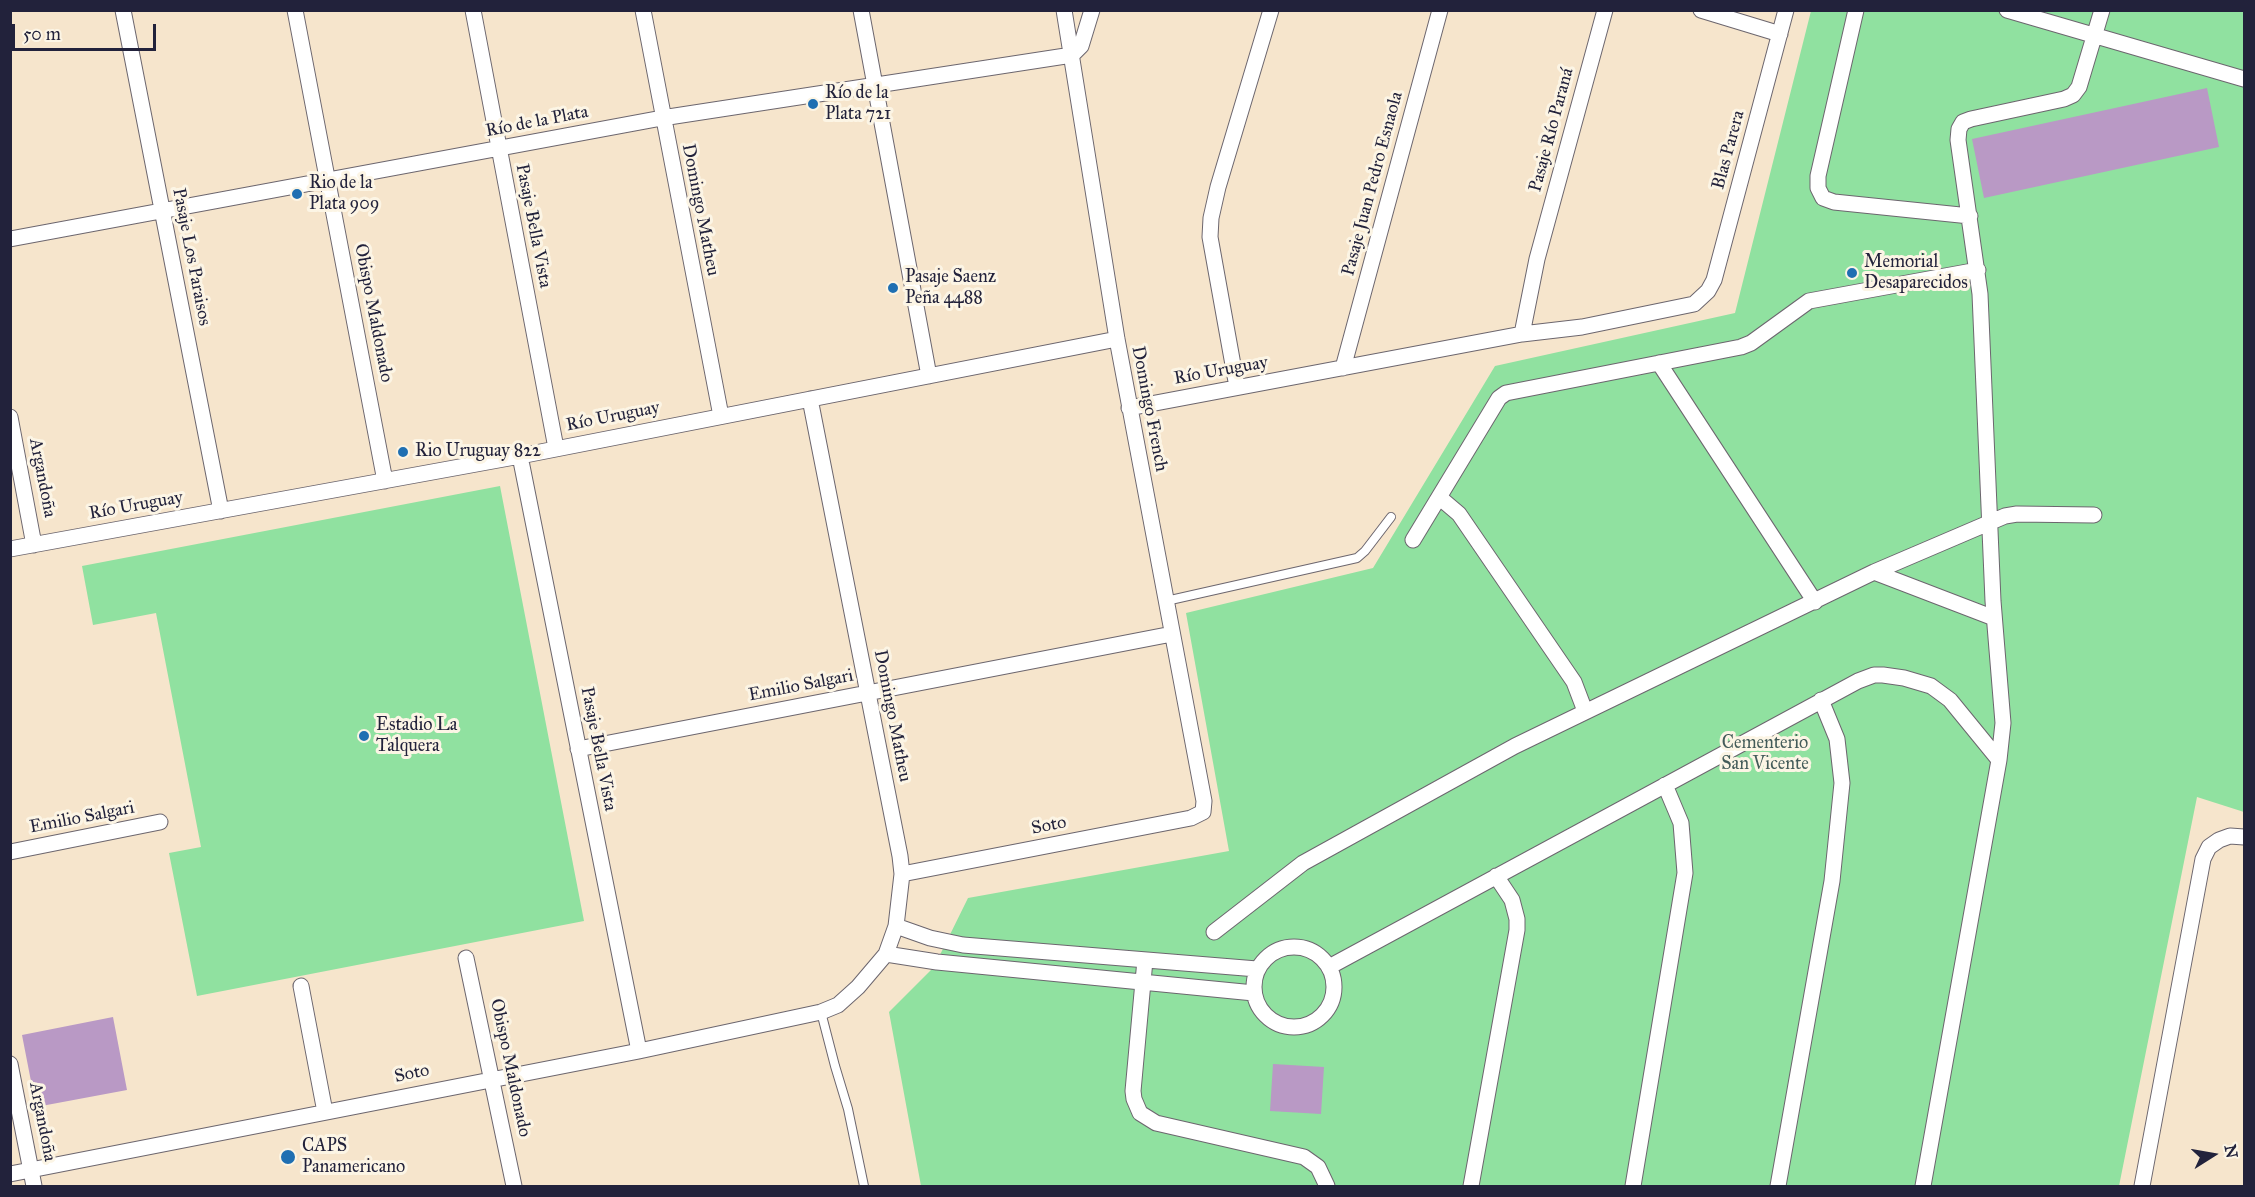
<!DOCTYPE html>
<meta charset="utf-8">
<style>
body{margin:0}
#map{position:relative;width:2255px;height:1197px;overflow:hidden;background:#f6e5cc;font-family:"IM FELL Great Primer",serif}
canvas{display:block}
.frame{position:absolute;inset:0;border:12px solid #22223b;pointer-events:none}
.north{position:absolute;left:2183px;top:1125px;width:60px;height:60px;-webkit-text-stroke:4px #fcf5e5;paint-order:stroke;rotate:79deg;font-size:16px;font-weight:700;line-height:24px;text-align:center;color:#22223b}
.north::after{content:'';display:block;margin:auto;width:21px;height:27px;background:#22223b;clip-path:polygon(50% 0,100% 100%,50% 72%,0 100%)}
.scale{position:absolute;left:12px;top:24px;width:144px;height:27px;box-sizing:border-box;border:3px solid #22223b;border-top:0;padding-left:8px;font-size:18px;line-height:21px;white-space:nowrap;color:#22223b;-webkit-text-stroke:4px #fcf5e5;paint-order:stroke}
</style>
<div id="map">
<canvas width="2255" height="1197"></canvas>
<div class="frame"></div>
<div class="north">N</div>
<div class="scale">50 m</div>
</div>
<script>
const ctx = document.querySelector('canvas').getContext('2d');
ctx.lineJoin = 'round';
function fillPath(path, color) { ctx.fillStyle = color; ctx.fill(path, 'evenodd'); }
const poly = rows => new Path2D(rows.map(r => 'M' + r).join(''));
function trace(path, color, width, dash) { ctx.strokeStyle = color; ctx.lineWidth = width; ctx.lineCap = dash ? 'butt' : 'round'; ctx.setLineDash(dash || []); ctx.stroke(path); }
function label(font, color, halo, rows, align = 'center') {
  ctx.font = font + ' "IM FELL Great Primer",serif'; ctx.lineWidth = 6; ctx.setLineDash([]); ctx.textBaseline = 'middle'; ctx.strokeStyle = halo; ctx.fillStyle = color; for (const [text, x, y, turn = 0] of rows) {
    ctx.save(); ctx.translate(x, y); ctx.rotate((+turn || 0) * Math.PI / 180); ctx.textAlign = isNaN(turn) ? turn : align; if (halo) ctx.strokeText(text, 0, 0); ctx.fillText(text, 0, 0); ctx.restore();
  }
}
const green = poly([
 [1811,11,2244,11,2244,812,2197,797,2119,1186,921,1186,889,1012,934,967,968,898,1229,851,1186,613,1373,568,1495,366,1735,313],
 [500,486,584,921,197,996,169,853,201,847,156,613,93,625,82,566]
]);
const building = poly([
 [2207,88,2219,147,1984,198,1972,139],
 [113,1017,127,1090,36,1107,22,1035],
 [1273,1064,1324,1067,1321,1114,1270,1111]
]);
const lane = poly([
 [1166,601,1357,558,1365,551,1391,517],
 [821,1012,835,1066,848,1109,864,1186]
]);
const street = poly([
 [123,10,221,511],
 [295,10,385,481],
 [473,10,556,448],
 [643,10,721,416],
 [861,10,929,376],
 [1701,10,1780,34],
 [1856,10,1818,176,1818,188,1823,198,1834,202,1970,216],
 [2007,10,2244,79],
 [10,239,662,118,1072,55,1081,46,1092,10],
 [1522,334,1537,259,1605,10],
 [1659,363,1815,602],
 [1343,368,1440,10],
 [1237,387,1210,237,1211,218,1218,187,1271,10],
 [1129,408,1522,334,1582,327,1694,304,1708,291,1714,280,1786,10],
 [10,417,34,545],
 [520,456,639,1051],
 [1439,497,1459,514,1574,682,1585,711],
 [1413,540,1499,398,1506,393,1741,347,1751,343,1809,301,1978,270],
 [10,549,520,456,1117,339],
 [1874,572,2005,516,2017,514,2094,515],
 [578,749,1172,634],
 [1999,760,2003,723,1993,601,1980,294,1958,140,1959,129,1963,122,1971,119,2064,99,2073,95,2079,87,2102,10],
 [10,852,160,822],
 [902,874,1191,818,1203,812,1204,801,1117,339,1064,10],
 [896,926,930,938,963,945,1257,969],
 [1214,932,1303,863,1515,746,1874,572,1994,618],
 '1254 987a40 40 0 1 1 80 0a40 40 0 1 1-80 0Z',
 [886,954,937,962,1254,993],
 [466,958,514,1186],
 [1145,960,1133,1091,1134,1099,1140,1113,1156,1123,1304,1157,1318,1167,1327,1186],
 [1329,967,1858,681,1874,675,1883,675,1904,678,1931,686,1950,700,1999,760,1923,1186],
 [301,986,325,1112],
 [10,1064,34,1186],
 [10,1174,639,1051,821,1012,838,1005,858,987,886,954,896,926,902,874,900,856,810,399],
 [1471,1186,1517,930,1517,919,1512,900,1496,876],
 [1633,1186,1685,873,1681,823,1665,785],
 [1778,1186,1832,881,1842,783,1837,739,1821,700],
 [2142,1186,2203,859,2209,847,2219,840,2230,836,2244,837]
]);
const markers = [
 [813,104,6,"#1f6fb2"],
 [297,194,6,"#1f6fb2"],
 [1852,273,6,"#1f6fb2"],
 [893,288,6,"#1f6fb2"],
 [403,452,6,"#1f6fb2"],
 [364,736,6,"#1f6fb2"],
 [288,1157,8,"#1f6fb2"]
];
const poiNames = [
 ["Río de la",825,94],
 ["Plata 721",825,115],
 ["Rio de la",309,184],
 ["Plata 909",309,205],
 ["Memorial",1864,263],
 ["Desaparecidos",1864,284],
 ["Pasaje Saenz",905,278],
 ["Peña 4488",905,299],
 ["Rio Uruguay 822",415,452],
 ["Estadio La",376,726],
 ["Talquera",376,747],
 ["CAPS",302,1147],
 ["Panamericano",302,1168]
];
const streetNames = [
 ["Río de la Plata",537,122,-11],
 ["Pasaje Río Paraná",1552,130,-75],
 ["Blas Parera",1729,150,-75],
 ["Pasaje Juan Pedro Esnaola",1373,184,-75],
 ["Domingo Matheu",700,210,79],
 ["Pasaje Bella Vista",533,226,79],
 ["Pasaje Los Paraisos",191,257,79],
 ["Obispo Maldonado",373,313,79],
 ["Río Uruguay",1221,371,-10],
 ["Domingo French",1149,409,79],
 ["Río Uruguay",613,417,-11],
 ["Argandoña",42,478,79],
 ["Río Uruguay",136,506,-10],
 ["Emilio Salgari",801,686,-11],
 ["Domingo Matheu",892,716,79],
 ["Pasaje Bella Vista",598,749,79],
 ["Emilio Salgari",82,818,-11],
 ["Soto",1049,826,-11],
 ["Obispo Maldonado",510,1068,78],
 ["Soto",412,1074,-12],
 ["Argandoña",42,1122,79]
];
const parkNames = [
 ["Cementerio",1765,744],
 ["San Vicente",1765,765]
];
fillPath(green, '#90e1a0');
fillPath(building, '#b999c5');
trace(lane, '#6c666e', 10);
trace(street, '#6c666e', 17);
trace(lane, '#fff', 8);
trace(street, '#fff', 15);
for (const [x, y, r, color] of markers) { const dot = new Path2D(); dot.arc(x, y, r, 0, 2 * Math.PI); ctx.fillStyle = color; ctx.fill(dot); trace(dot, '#fcf5e5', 2); }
label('18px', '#22223b', '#fcf5e5', poiNames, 'left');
label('18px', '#22223b', '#fcf5e5', streetNames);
label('18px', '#435b59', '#fcf5e5', parkNames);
</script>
